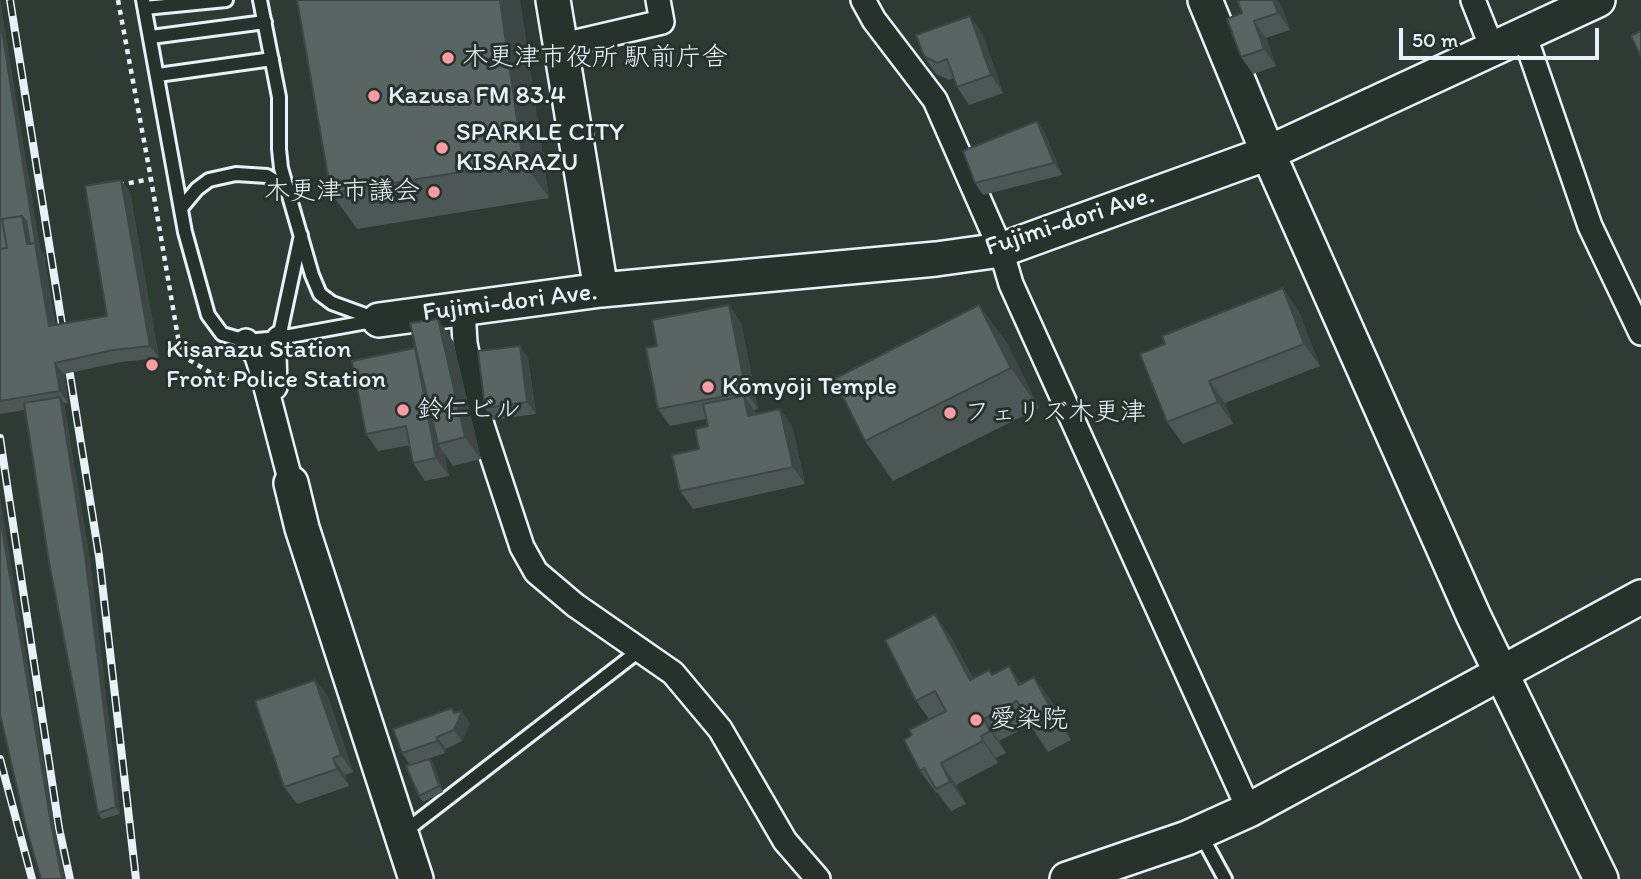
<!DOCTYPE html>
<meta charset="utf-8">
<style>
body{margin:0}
#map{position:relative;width:1641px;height:879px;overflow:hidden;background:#2e3b35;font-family:Itim,sans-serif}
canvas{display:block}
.scale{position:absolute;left:1399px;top:28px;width:200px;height:32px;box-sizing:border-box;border:4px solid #e8f1f8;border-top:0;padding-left:9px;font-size:21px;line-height:24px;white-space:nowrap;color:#e8f1f8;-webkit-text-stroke:5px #26332d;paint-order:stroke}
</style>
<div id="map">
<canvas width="1641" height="879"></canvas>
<div class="scale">50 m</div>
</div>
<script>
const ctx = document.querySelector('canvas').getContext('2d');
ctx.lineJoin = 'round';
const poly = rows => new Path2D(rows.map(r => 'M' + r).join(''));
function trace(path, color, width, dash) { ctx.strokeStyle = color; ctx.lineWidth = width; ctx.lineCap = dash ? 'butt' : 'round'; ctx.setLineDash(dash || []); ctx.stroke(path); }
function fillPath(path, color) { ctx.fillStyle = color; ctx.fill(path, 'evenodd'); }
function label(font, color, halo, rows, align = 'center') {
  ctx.font = font + ' Itim,"Klee One",sans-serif'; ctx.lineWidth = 6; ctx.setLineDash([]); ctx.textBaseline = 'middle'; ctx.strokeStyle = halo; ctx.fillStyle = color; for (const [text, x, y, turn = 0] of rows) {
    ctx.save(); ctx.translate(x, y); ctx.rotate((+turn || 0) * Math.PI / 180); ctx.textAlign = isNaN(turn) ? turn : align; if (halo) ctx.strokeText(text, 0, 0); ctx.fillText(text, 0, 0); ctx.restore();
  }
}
const path = poly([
 [118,0,151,179,181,355,221,379,239,376],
 [119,185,151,179]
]);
const lane = poly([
 [143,0,185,232,208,315,222,334,246,341,279,338,378,320],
 [260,0,279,97,279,149,281,168,312,275,320,294,332,303,376,319],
 [145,8,226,0],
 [151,37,265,22],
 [158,75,272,59],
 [182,207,197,189,209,180,236,174,267,176,288,189],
 [279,338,301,235],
 [404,832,640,650],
 [1200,833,1225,879]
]);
const street = poly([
 [863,0,874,20,935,100,1001,250,1011,284,1249,810],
 [1473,0,1492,48],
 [1524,34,1590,226,1641,333],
 [559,46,662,22,658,0],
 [463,309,465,343,482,425,522,547,536,572,575,605,673,673,720,729,785,841,818,879],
 [246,341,257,356,262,372,291,483],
 [275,387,274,353,279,338]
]);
const secondary = poly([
 [553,0,601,290],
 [1205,0,1268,153,1474,617,1601,879],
 [379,320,601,290,936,259,1001,250,1268,153,1598,0],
 [291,483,302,528,416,879],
 [1067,879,1187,838,1249,810,1641,597]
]);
const rail = poly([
 [10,0,99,556,136,879],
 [0,438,59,828,70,879],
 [0,759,32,879]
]);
const wall = poly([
 [0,0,40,249,44,255,55,325,107,316,121,180,130,192,159,358,121,362,64,374,68,403,64,403,90,561,120,814,102,819,98,813,25,410,0,414],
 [297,0,520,0,549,198,357,229,331,193],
 [1241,0,1277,0,1282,7,1290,30,1266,38,1276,66,1253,74,1241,57,1242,13],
 [982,33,1003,93,969,105,957,87,954,78,949,80,936,74,924,56],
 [1045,133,1062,175,983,195,975,183],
 [1283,288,1298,310,1320,366,1225,403,1233,424,1183,444,1167,422,1165,344],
 [979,305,1008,345,1039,408,893,481,865,441],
 [741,322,758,409,754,410,756,414,780,409,792,426,805,484,693,509,680,491,699,449,708,426,706,419,670,426,658,409,657,346],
 [453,341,481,459,453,466,444,453,449,476,425,481,413,463,410,445,378,451,366,434,416,350],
 [520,346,528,358,536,414,493,420,485,408],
 [950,636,973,678,989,670,992,675,1022,684,1050,699,1071,740,1048,752,1030,725,999,741,1006,753,996,758,998,763,956,785,966,804,951,811,937,792,936,793,920,771,912,735,929,719,916,701],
 [315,680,328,697,353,772,345,775,349,786,297,804,284,787],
 [452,708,455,713,470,723,462,741,446,749,445,753,410,765,402,753],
 [430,759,434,765,443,792,423,802,419,796]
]);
const shadedWall = poly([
 [0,0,40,249,44,255,58,338,49,326,0,18],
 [500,0,520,0,549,198,523,162],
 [1273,0,1277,0,1282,7,1290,30,1278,13],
 [970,16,982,33,1003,93,991,75],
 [1254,21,1266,38,1276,66,1264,49],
 [1037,121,1045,133,1062,175,1054,163],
 [121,180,130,192,159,358,150,346],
 [22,216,30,228,34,250,27,244],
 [1283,288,1298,310,1320,366,1304,344],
 [729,305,741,322,758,409,746,392],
 [979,305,1008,345,1039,408,1011,368],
 [438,319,453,341,481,459,465,437],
 [520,346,528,358,536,414,527,402],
 [415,348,427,365,438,444,444,453,449,476,436,458],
 [55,363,64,374,68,403,60,391],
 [1209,381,1225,403,1233,424,1218,402],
 [744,396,756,413,760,433,748,416],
 [60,397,64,403,90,561,120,814,116,807],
 [780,409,792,426,805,484,793,467],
 [0,497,55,829,65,879,62,879,51,823,0,517],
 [935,614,950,636,985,702,970,680],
 [1009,666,1025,688,1019,685],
 [1034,677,1050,699,1071,740,1056,718],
 [315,680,328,697,353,772,341,755],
 [452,708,459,718,462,711,470,723,462,741,454,730,454,713],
 [984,719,999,741,1006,753,990,731],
 [981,736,996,758,998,763,983,741],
 [437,737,446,749,445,753,437,741],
 [333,758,345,775,349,786,337,769],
 [430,759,434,765,443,792,439,786],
 [941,763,956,785,966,804,950,782]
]);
const building = poly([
 [297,0,500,0,523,162,331,193,297,0],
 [1241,0,1273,0,1278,13,1254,21,1264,49,1241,57,1227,19,1242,13,1238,1,1241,0],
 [970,16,991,75,957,87,947,59,937,63,924,56,916,35,970,16],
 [0,18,36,247,35,243,30,244,26,221,22,216,2,219,7,248,0,249,0,18],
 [1641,31,1641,57,1631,36,1641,31],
 [1037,121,1054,163,975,183,963,151,1037,121],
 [121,180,150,346,113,350,55,363,60,391,0,401,0,249,7,248,2,219,22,216,27,244,35,243,49,326,107,316,85,186,121,180],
 [1283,288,1304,344,1209,381,1218,402,1167,422,1140,354,1165,344,1162,336,1283,288],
 [729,305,746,392,658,409,646,348,657,346,652,320,729,305],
 [979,305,1011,368,865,441,834,379,979,305],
 [438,319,465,437,438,444,410,323,438,319],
 [520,346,527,402,485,408,478,351,520,346],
 [415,348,436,458,413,463,406,426,366,434,352,361,415,348],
 [744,396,748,416,780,409,793,467,680,491,672,455,699,449,695,429,708,426,703,404,744,396],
 [60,397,85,555,116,807,98,813,49,562,24,403,60,397],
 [0,517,51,823,62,879,41,879,26,827,0,714,0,517],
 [935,614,970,680,989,670,992,675,1009,666,1019,685,1034,677,1056,718,1032,730,1017,701,984,719,990,731,981,736,983,741,941,763,950,782,936,789,924,768,920,771,904,740,912,735,909,730,946,711,935,691,916,701,885,640,935,614],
 [315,680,341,755,333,758,337,769,284,787,255,701,315,680],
 [452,708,454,713,462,711,454,730,437,737,437,741,402,753,393,729,452,708],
 [430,759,439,786,419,796,406,766,430,759]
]);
const markers = [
 [448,58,7,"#ff9aa2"],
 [374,96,7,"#ff9aa2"],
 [442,148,7,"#ff9aa2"],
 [434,192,7,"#ff9aa2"],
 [152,365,7,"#ff9aa2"],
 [708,387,7,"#ff9aa2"],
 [403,410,7,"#ff9aa2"],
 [950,413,7,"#ff9aa2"],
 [976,720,7,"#ff9aa2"]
];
const poiNames = [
 ["木更津市役所 駅前庁舎",462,58],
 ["Kazusa FM 83.4",388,96],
 ["SPARKLE CITY",456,133],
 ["KISARAZU",456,163],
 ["木更津市議会",420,192,"right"],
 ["Kisarazu Station",166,350],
 ["Front Police Station",166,380],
 ["Kōmyōji Temple",722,387],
 ["鈴仁ビル",417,410],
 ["フェリズ木更津",964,413],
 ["愛染院",990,720]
];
const streetNames = [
 ["Fujimi-dori Ave.",1070,222,-18],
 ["Fujimi-dori Ave.",510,303,-7]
];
trace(lane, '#e8f1f8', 18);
trace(street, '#e8f1f8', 28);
trace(secondary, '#e8f1f8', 38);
trace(path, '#e8f1f8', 4.5, [5, 5]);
trace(lane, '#26332d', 12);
trace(street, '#26332d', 23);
trace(secondary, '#26332d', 33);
trace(rail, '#e8f1f8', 8);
trace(rail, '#26332d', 5, [16]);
fillPath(wall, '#4d5755');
fillPath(shadedWall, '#3e4745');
fillPath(building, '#596563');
trace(building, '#3e4745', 2);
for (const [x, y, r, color] of markers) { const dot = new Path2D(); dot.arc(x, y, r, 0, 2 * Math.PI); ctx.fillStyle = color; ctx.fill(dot); trace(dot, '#26332d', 2.5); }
label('26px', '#e8f1f8', '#26332d', poiNames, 'left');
label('26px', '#e8f1f8', '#26332d', streetNames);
</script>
